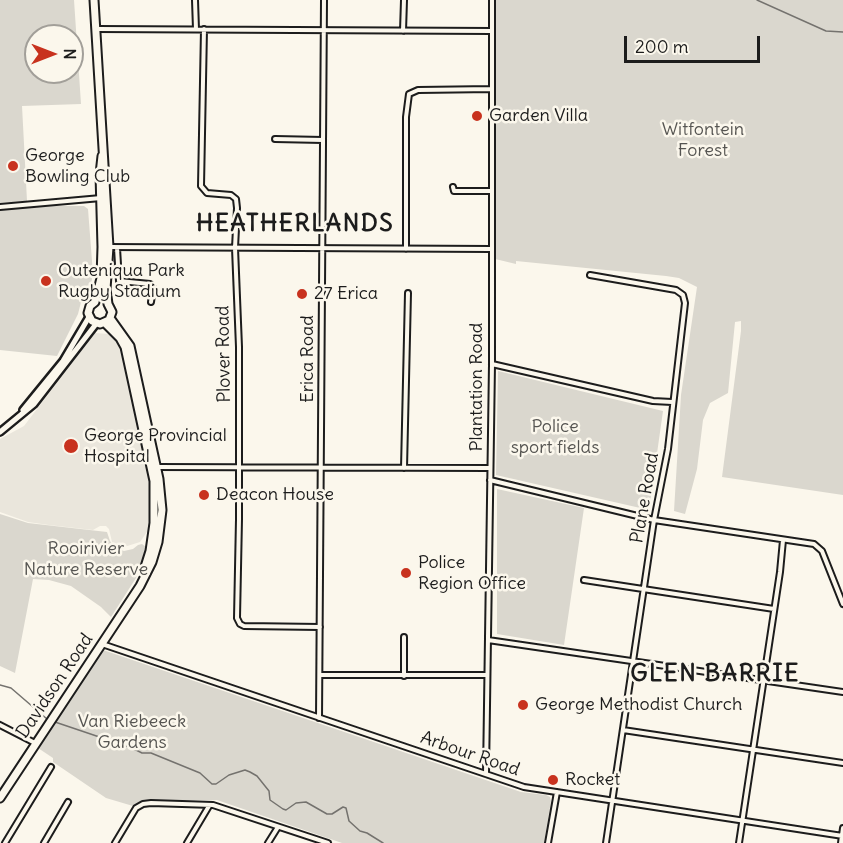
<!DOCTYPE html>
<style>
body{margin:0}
#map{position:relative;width:843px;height:843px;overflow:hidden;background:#fbf7ec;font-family:Delius,sans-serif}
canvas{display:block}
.north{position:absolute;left:24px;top:24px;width:60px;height:60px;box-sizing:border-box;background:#fbf7ec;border:2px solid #a29f99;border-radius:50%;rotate:90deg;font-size:16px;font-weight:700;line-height:24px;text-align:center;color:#1c1c1c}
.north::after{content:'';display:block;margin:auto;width:21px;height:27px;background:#c8321e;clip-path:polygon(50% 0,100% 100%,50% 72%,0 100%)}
.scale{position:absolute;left:624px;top:36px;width:136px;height:27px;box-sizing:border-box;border:3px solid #1c1c1c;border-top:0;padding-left:8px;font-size:18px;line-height:21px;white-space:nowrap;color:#1c1c1c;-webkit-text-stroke:4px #fbf7ec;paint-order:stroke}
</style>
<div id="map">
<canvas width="843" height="843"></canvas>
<div class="north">N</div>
<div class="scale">200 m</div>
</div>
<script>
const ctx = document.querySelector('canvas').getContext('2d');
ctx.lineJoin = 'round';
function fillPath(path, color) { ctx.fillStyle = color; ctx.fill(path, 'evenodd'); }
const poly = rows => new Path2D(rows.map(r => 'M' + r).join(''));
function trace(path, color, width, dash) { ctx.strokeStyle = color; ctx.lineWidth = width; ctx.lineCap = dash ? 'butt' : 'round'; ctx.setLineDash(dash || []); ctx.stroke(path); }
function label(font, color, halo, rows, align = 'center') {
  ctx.font = font + ' Delius,sans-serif'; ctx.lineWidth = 5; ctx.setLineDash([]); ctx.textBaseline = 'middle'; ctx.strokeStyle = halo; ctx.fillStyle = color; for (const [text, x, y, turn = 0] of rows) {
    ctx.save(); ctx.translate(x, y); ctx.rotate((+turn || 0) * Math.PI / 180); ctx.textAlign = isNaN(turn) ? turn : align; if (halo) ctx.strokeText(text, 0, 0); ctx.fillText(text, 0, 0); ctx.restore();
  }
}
const built = poly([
 [95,333,108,334,115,338,122,353,151,488,151,526,140,542,124,547,112,542,109,529,106,526,100,526,93,530,49,525,28,522,0,512,0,439,24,426]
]);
const green = poly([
 [0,0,74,0,81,104,22,106,27,201,0,203],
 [36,36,72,36,72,72,36,72],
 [494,0,843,0,843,495,722,477,741,331,741,321,735,322,728,393,710,403,703,420,697,469,685,514,674,511,681,395,697,287,679,278,666,276,516,261,516,264,491,258],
 [51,206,84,206,88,209,93,274,90,289,81,302,78,314,57,356,0,350,0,210],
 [498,371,663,411,649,510,496,475],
 [497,489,584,508,564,645,497,634],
 [0,514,28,523,107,532,110,541,115,548,124,551,133,549,138,545,142,544,146,547,136,578,111,617,101,607,71,586,49,580,33,579,15,673,0,666],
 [103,650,521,792,546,795,550,797,551,801,544,843,342,843,217,800,142,801,133,806,106,798,53,762,53,758,38,748]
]);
const stream = poly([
 [757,0,826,31,843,32],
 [0,685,11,688,47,719],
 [55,722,132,748,142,753,151,753,200,773,212,784,216,784,229,775,245,770,250,772,257,776,269,791,270,800,283,809,286,810,296,803,306,802,327,814,332,814,343,807,346,808,349,821,360,831,367,833,383,843]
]);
const street = poly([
 [195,0,196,29],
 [97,29,492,31],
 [204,29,201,186,207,193,231,195,236,199,237,208,235,248,239,347,239,519,237,618,240,624,244,626,320,627],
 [403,31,404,0],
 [275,139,323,140],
 [453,187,454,191,491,191],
 [0,207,101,198],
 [108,247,491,249],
 [117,248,119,281,150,284,153,288,151,302],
 [406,249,406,117,409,94,418,90,492,89],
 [590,275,676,290,683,295,685,303,668,449,654,520,606,843],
 [492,364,653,401,672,402],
 [155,467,490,468],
 [404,468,408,293],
 [490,480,654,520,814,544,822,551,843,604],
 [584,580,774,609],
 [488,640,843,692],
 [102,644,524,787,843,836],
 [320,675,487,675],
 [404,676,404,637],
 [319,718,324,0],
 [0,725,35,743],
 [623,730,843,763],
 [486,774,492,364,492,0],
 [5,843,51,767],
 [44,843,68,802],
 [115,843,136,808,143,804,151,803,213,805,328,843],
 [187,843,209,806],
 [268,843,278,827],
 [548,843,557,792],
 [739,843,780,572,783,540],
 [841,843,843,828]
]);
const secondary = poly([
 [23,410,63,361,89,317],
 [0,432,34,404,96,324]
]);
const highway = poly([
 [94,0,109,247,106,289,108,304,112,312,109,320,100,324,92,321,88,313,90,306,95,302,101,278,102,247,100,174,102,156],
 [105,323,120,338,125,347,154,481,154,523,150,551,144,570],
 [0,798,140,586,152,562,158,542,162,510,159,479,130,346,110,318]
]);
const markers = [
 [477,116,6,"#c8321e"],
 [13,166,6,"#c8321e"],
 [46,281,6,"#c8321e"],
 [302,294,6,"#c8321e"],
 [71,446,8,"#c8321e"],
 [204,495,6,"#c8321e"],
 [406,573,6,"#c8321e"],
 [523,705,6,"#c8321e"],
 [553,780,6,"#c8321e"]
];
const poiNames = [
 ["Garden Villa",489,116],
 ["George",25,156],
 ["Bowling Club",25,177],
 ["Outeniqua Park",58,271],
 ["Rugby Stadium",58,292],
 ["27 Erica",314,294],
 ["George Provincial",84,436],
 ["Hospital",84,457],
 ["Deacon House",216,495],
 ["Police",418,563],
 ["Region Office",418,584],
 ["George Methodist Church",535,705],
 ["Rocket",565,780]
];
const parkNames = [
 ["Witfontein",703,130],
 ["Forest",703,151],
 ["Police",555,427],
 ["sport fields",555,448],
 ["Rooirivier",86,549],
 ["Nature Reserve",86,570],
 ["Van Riebeeck",132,722],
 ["Gardens",132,743]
];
const streetNames = [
 ["Plover Road",224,354,-91],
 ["Erica Road",308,359,-90],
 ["Plantation Road",477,387,-90],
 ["Plane Road",645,498,-80],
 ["Davidson Road",55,686,-56],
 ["Arbour Road",470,754,19]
];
const districtNames = [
 ["HEATHERLANDS",295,224],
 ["GLEN BARRIE",715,674]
];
fillPath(built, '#eae6dc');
fillPath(green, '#dad7ce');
trace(stream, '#74726e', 1.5);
trace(street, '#1c1c1c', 8);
trace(secondary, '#1c1c1c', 10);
trace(highway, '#1c1c1c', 11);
trace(street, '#fbf7ec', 4);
trace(secondary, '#fbf7ec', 5);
trace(highway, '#fbf7ec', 7);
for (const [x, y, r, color] of markers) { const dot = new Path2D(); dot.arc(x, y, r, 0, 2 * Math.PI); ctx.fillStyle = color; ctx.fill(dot); trace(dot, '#fbf7ec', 2); }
label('18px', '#1c1c1c', '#fbf7ec', poiNames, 'left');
label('18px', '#555451', '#fbf7ec', parkNames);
label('18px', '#1c1c1c', '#fbf7ec', streetNames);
ctx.letterSpacing = '1.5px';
label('bold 24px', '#1c1c1c', '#fbf7ec', districtNames);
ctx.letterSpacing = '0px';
</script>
